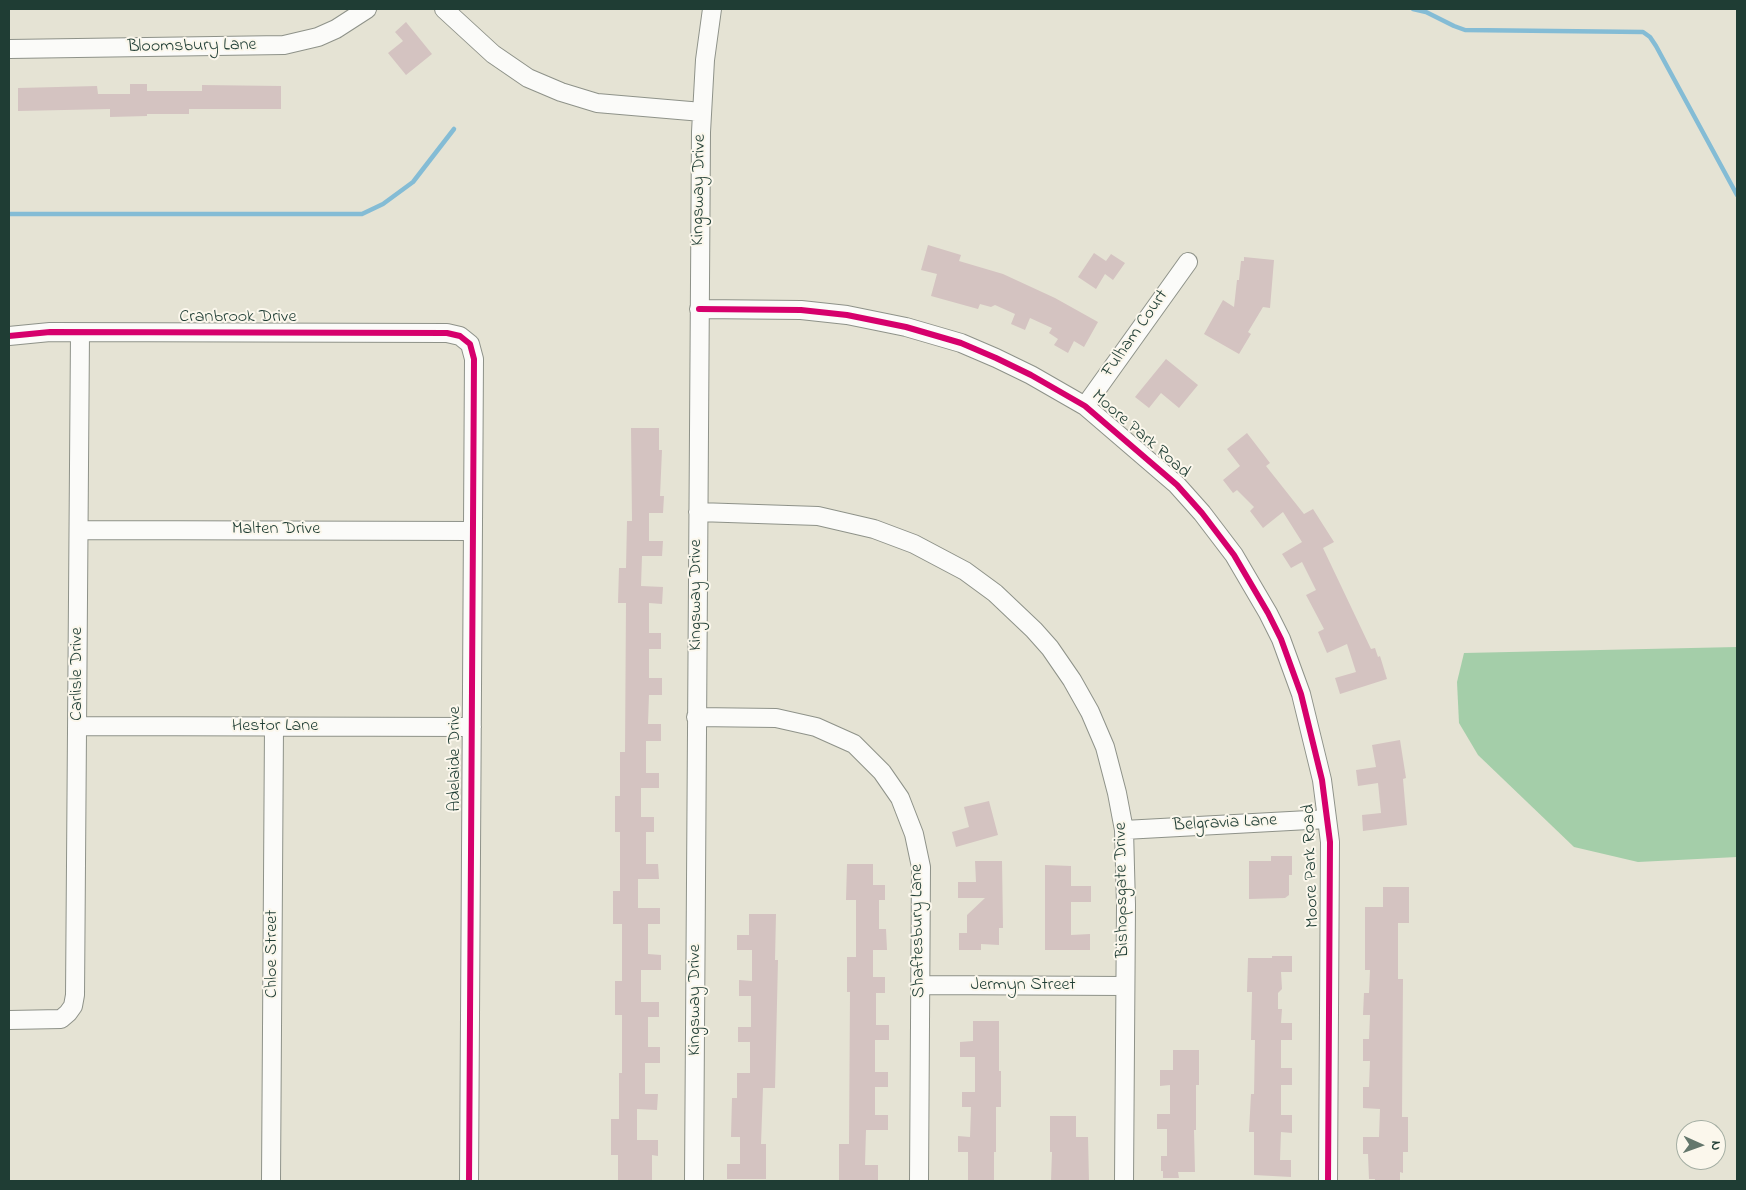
<!DOCTYPE html>
<style>
body{margin:0}
#map{position:relative;width:1746px;height:1190px;overflow:hidden;background:#e5e3d4;font-family:"Indie Flower",sans-serif}
canvas{display:block}
.frame{position:absolute;inset:0;border:10px solid #1f3d34;pointer-events:none}
.north{position:absolute;left:1676px;top:1120px;width:50px;height:50px;box-sizing:border-box;background:#fbf7ec;border:1px solid #a3ada2;border-radius:50%;rotate:92deg;font-size:14px;font-weight:700;line-height:20px;text-align:center;color:#1f3d34}
.north::after{content:'';display:block;margin:auto;width:18px;height:22px;background:#64776c;clip-path:polygon(50% 0,100% 100%,50% 72%,0 100%)}
</style>
<div id="map">
<canvas width="1746" height="1190"></canvas>
<div class="frame"></div>
<div class="north">N</div>
</div>
<script>
const ctx = document.querySelector('canvas').getContext('2d');
ctx.lineJoin = 'round';
function fillPath(path, color) { ctx.fillStyle = color; ctx.fill(path, 'evenodd'); }
const poly = rows => new Path2D(rows.map(r => 'M' + r).join(''));
function trace(path, color, width, dash) { ctx.strokeStyle = color; ctx.lineWidth = width; ctx.lineCap = dash ? 'butt' : 'round'; ctx.setLineDash(dash || []); ctx.stroke(path); }
function label(font, color, halo, rows, align = 'center') {
  ctx.font = font + ' "Indie Flower",sans-serif'; ctx.lineWidth = 4; ctx.setLineDash([]); ctx.textBaseline = 'middle'; ctx.strokeStyle = halo; ctx.fillStyle = color; for (const [text, x, y, turn = 0] of rows) {
    ctx.save(); ctx.translate(x, y); ctx.rotate((+turn || 0) * Math.PI / 180); ctx.textAlign = isNaN(turn) ? turn : align; if (halo) ctx.strokeText(text, 0, 0); ctx.fillText(text, 0, 0); ctx.restore();
  }
}
const forest = poly([
 [1737,647,1737,857,1638,862,1574,847,1478,755,1459,723,1457,682,1464,653]
]);
const stream = poly([
 [1413,9,1426,12,1454,26,1465,30,1643,32,1650,37,1656,46,1737,195],
 [9,214,362,214,383,204,413,182,454,129]
]);
const building = poly([
 [406,22,432,54,406,75,388,53,403,41,395,32],
 [130,84,147,84,147,91,202,91,202,85,281,86,281,109,189,109,189,114,147,114,147,116,110,117,110,109,18,111,18,88,97,86,98,94,130,94],
 [928,245,961,255,959,261,1003,274,1055,298,1098,322,1084,347,1074,341,1068,353,1054,345,1058,339,1049,333,1052,328,1030,318,1025,330,1011,324,1015,314,995,305,991,307,980,304,978,309,931,296,937,274,921,270],
 [1094,253,1106,261,1111,254,1125,263,1113,280,1105,274,1096,289,1078,277],
 [1244,257,1274,260,1270,308,1263,307,1248,332,1251,334,1239,354,1204,334,1223,300,1234,307,1237,280,1239,280,1241,261,1244,261],
 [1166,359,1198,385,1179,408,1161,393,1149,408,1135,397],
 [631,428,659,428,659,450,662,450,660,496,664,496,663,513,649,513,649,541,663,541,662,556,642,556,641,586,663,587,662,604,649,603,649,633,661,633,661,649,649,649,649,678,662,678,662,695,649,695,648,724,661,724,661,741,646,741,646,773,659,773,659,788,641,788,641,817,654,817,654,832,646,832,646,864,658,864,659,879,638,879,638,908,660,908,660,924,648,924,648,954,661,955,661,970,641,970,641,1002,659,1002,659,1017,648,1017,648,1047,660,1047,660,1063,645,1063,645,1094,658,1094,657,1110,637,1109,637,1140,658,1140,658,1156,652,1155,652,1181,618,1181,618,1155,611,1155,611,1119,619,1119,619,1073,622,1073,622,1015,615,1015,615,981,622,981,622,924,613,924,613,891,620,891,620,832,615,832,615,796,620,796,620,752,625,752,626,603,618,603,619,568,626,568,627,521,632,521],
 [1247,433,1270,463,1266,466,1304,514,1313,509,1334,542,1323,548,1371,649,1375,648,1378,657,1380,656,1387,679,1340,694,1335,678,1356,672,1347,644,1327,653,1318,632,1324,629,1306,595,1316,590,1302,562,1291,568,1282,554,1302,542,1283,512,1263,528,1250,511,1254,507,1237,490,1233,493,1223,480,1240,466,1227,449],
 [1400,740,1406,778,1403,779,1407,825,1363,831,1362,815,1381,813,1378,783,1358,786,1356,770,1376,767,1372,745],
 [989,801,998,835,956,847,952,832,969,827,964,807],
 [1271,856,1292,856,1292,875,1289,875,1289,895,1285,898,1249,899,1249,861,1271,861],
 [975,861,1002,861,1003,928,999,928,999,945,981,944,981,950,959,950,959,933,967,933,967,915,985,898,958,898,958,882,976,882],
 [847,864,873,864,873,885,885,885,885,900,879,900,879,929,886,929,887,950,873,950,873,977,885,977,885,993,876,993,876,1025,889,1025,889,1040,875,1040,875,1072,888,1072,888,1087,875,1087,875,1115,888,1115,888,1130,866,1130,865,1165,878,1165,878,1180,839,1180,839,1144,849,1144,850,992,847,992,847,957,856,957,856,900,846,900],
 [1045,865,1071,866,1071,886,1091,886,1091,902,1071,902,1071,935,1090,934,1090,950,1045,950],
 [1383,887,1409,887,1409,923,1398,923,1398,979,1403,979,1402,1117,1408,1117,1408,1152,1403,1152,1403,1173,1400,1172,1400,1181,1375,1181,1375,1179,1369,1179,1368,1154,1363,1154,1363,1137,1379,1137,1380,1109,1363,1108,1363,1087,1369,1087,1370,1061,1363,1061,1363,1039,1369,1039,1370,1015,1363,1015,1364,993,1369,993,1370,970,1365,970,1365,907,1383,907],
 [749,914,776,914,775,960,778,960,775,1088,763,1088,761,1144,766,1144,766,1179,727,1179,727,1164,740,1164,740,1137,731,1137,732,1098,737,1098,737,1073,750,1073,750,1042,738,1042,738,1027,751,1027,751,996,739,996,739,980,752,981,752,950,737,950,737,935,749,935],
 [1272,956,1292,956,1292,972,1281,972,1282,989,1278,993,1278,1009,1282,1009,1281,1023,1292,1023,1292,1040,1281,1040,1281,1068,1292,1068,1292,1085,1281,1085,1281,1115,1292,1115,1292,1133,1281,1132,1280,1160,1291,1160,1291,1177,1254,1175,1254,1132,1249,1132,1251,1094,1254,1094,1255,1040,1251,1040,1252,992,1247,992,1248,958,1272,958],
 [973,1021,999,1021,999,1071,1001,1071,1001,1107,996,1107,996,1152,994,1152,994,1181,968,1181,968,1152,958,1152,958,1136,970,1137,971,1107,962,1107,962,1092,975,1092,975,1057,960,1057,960,1042,973,1041],
 [1173,1050,1199,1050,1199,1085,1196,1085,1196,1130,1194,1130,1195,1172,1178,1172,1179,1178,1163,1178,1163,1171,1161,1171,1161,1156,1167,1156,1167,1129,1157,1129,1157,1114,1170,1114,1170,1085,1160,1086,1160,1070,1173,1070],
 [1050,1116,1076,1116,1076,1137,1088,1137,1089,1181,1051,1181,1052,1152,1050,1152]
]);
const minor = poly([
 [444,9,493,54,528,78,561,92,597,103,702,112],
 [9,49,284,45,318,37,336,29,367,9],
 [699,309,801,310,847,315,906,327,961,343,996,358,1031,375,1085,406,1177,485,1202,513,1234,555,1268,613,1281,639,1301,694,1322,780,1330,842,1328,1181],
 [9,336,50,332,447,333,460,336,470,344,474,359,469,1181],
 [1085,406,1188,262],
 [698,512,818,516,874,529,914,544,965,571,995,593,1034,630,1050,648,1072,680,1090,712,1105,747,1117,793,1124,830,1126,905,1124,1181],
 [79,530,473,531],
 [696,717,776,718,816,727,854,744,882,772,900,798,914,834,921,867,919,1181],
 [78,726,472,727],
 [1124,830,1327,819],
 [920,985,1125,986],
 [9,1020,61,1019,68,1013,73,1006,75,995,80,333],
 [271,1181,274,727],
 [694,1181,701,132,705,60,712,9]
]);
const cycleway = poly([
 [699,309,801,310,847,315,906,327,961,343,996,358,1031,375,1085,406,1177,485,1202,513,1234,555,1268,613,1281,639,1301,694,1322,780,1330,842,1328,1181],
 [9,336,50,332,447,333,460,336,470,344,474,359,469,1181]
]);
const streetNames = [
 ["Bloomsbury Lane",192,47,-1],
 ["Kingsway Drive",700,190,-89],
 ["Cranbrook Drive",238,318],
 ["Fulham Court",1136,334,-55],
 ["Moore Park Road",1140,435,41],
 ["Malten Drive",276,530],
 ["Kingsway Drive",697,595,-90],
 ["Carlisle Drive",78,674,-90],
 ["Hestor Lane",275,727],
 ["Adelaide Drive",456,759,-90],
 ["Belgravia Lane",1225,824,-3],
 ["Moore Park Road",1312,866,-92],
 ["Bishopsgate Drive",1123,890,-91],
 ["Shaftesbury Lane",919,931,-91],
 ["Chloe Street",273,954,-90],
 ["Jermyn Street",1023,986],
 ["Kingsway Drive",696,1000,-90]
];
fillPath(forest, '#a4cea9');
trace(stream, '#84bcd5', 4.5);
fillPath(building, '#d4c3c1');
trace(minor, '#8e9289', 20);
trace(minor, '#fbfbf9', 18);
trace(cycleway, '#d6006c', 6);
label('18px', '#1f3d34', '#fbf7ec', streetNames);
</script>
